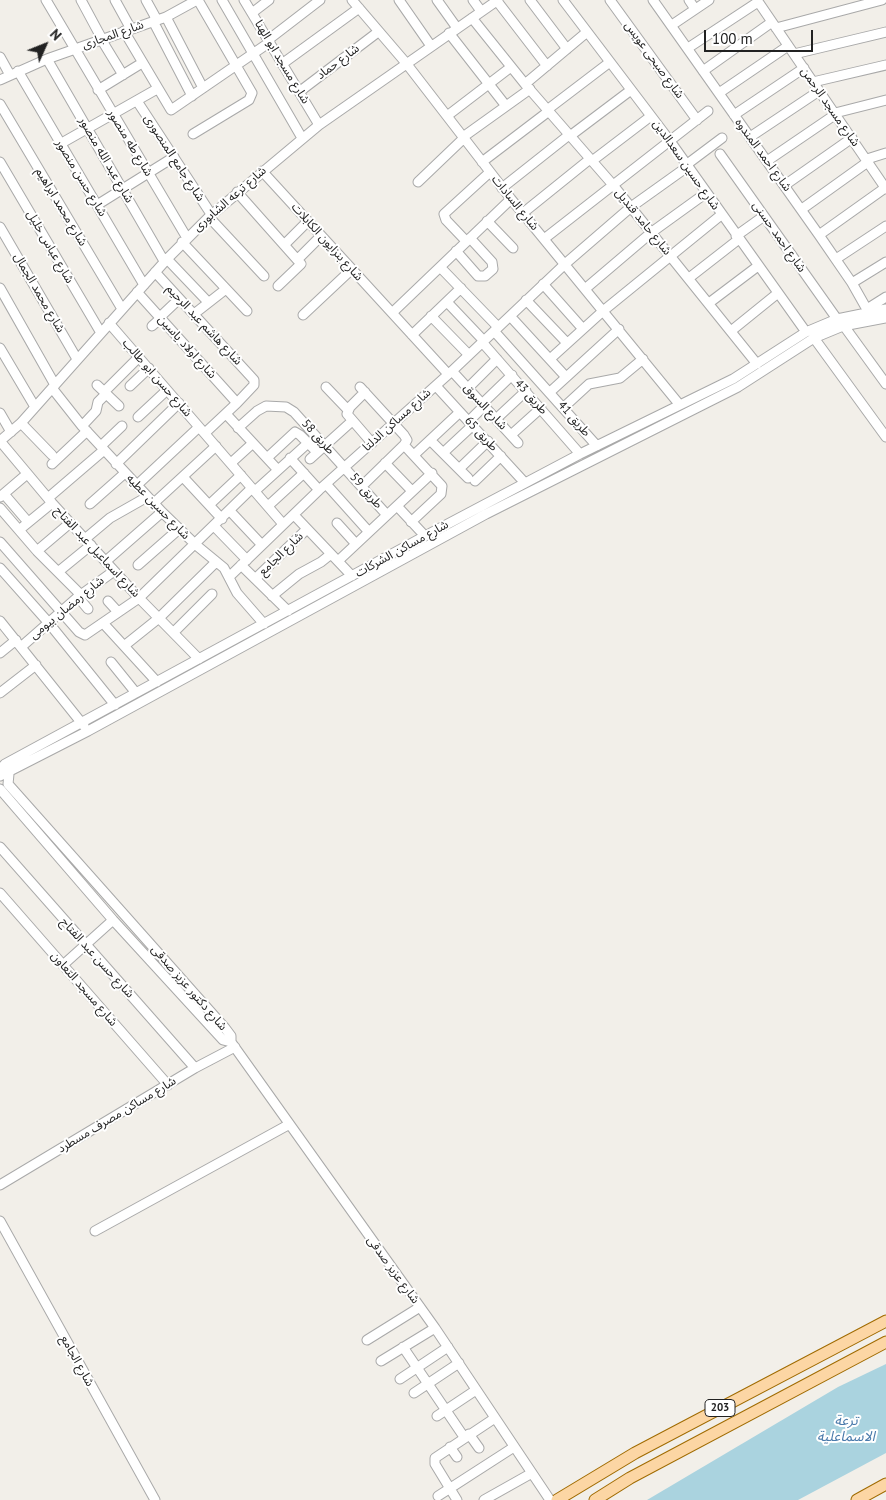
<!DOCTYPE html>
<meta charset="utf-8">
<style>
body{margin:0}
#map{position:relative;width:886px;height:1500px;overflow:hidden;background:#f2efe9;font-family:"PT Sans",sans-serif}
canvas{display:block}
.north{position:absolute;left:20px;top:20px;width:50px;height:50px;-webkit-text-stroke:4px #fff;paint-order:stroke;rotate:46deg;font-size:14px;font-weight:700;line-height:20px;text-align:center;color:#222}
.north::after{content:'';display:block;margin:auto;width:18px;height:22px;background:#222;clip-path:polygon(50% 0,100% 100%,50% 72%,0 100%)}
.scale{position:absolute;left:704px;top:30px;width:109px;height:22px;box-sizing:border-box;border:2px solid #222;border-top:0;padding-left:6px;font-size:15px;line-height:18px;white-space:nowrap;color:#222;-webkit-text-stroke:4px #fff;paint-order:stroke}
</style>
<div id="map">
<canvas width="886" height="1500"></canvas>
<div class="north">N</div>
<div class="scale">100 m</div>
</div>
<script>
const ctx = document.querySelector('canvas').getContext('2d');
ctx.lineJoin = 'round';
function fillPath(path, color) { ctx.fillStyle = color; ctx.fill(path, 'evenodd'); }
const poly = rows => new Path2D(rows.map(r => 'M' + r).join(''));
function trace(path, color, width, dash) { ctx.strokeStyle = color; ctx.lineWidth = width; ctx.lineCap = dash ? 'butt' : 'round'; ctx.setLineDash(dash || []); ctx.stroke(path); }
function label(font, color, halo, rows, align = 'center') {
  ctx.font = font + ' "PT Sans","Noto Sans Arabic",sans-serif'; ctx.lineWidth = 4; ctx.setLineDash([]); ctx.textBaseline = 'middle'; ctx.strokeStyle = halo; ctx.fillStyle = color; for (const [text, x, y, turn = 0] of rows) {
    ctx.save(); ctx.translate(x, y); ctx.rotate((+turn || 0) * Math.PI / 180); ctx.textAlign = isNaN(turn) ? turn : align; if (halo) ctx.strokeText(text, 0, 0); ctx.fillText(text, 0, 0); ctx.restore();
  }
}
const water = poly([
 [886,1364,886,1453,798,1500,647,1500,838,1387]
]);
const minor = poly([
 [46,0,187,238],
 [81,0,102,39],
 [115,0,131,29],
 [146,0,157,20],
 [222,0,302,138],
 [244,0,319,125],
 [352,0,406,63,511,199,679,404],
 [399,0,431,46],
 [437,0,457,28],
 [473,0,481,11],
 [530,0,567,49],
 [563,0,670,141,806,332],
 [610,0,697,120],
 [653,0,819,235,852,283,869,313],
 [689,0,695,9],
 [757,0,886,189],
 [497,1,547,66],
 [252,13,269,0],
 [166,17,203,88],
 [472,18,525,84,613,185,757,364],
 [153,21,192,96],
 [672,25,709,0],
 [776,28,882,0],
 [124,31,171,110,270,42],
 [449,33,506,106],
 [101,39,123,75],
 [268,40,320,0],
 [688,48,758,2],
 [794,54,886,32],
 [0,57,10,75],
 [47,59,164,261],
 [282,64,359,8],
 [18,71,144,285],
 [703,71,772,22],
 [0,80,47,59,166,17,197,0],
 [813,82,886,65],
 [525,84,587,32],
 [98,90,142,63],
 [299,92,378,32],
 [719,93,788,46],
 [137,101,211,214],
 [0,104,122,309],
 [547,110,610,62],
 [835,113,886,100],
 [734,115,804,68],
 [447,116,511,67],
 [193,134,249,100,252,93,198,0],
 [570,136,631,90],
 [463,137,530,89],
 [750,137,819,91],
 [60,144,157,89],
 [720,154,837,319],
 [867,159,886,153],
 [592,161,651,116],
 [767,161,836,114],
 [0,162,101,333],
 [482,162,549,111],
 [686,165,722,138],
 [262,171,448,374],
 [418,182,464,138],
 [785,185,852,138],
 [502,188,569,135],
 [237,192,301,264,278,286],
 [97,205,174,157],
 [631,207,687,167],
 [802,209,869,161],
 [523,213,590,159],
 [209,217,264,276],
 [487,221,513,248],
 [0,227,77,359],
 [819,235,885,188],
 [736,236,764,216],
 [544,239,708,111],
 [466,241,446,220,444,214,490,172],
 [182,242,247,311],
 [284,245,308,221],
 [456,251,478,276,485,276,493,269,492,262,470,238],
 [167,259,208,302],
 [298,259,321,236],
 [836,259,886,226],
 [440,267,498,327],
 [155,272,254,380,254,385,237,403,205,433],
 [689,278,739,239],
 [852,283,886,262],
 [543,284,583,329],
 [0,288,55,385],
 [585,289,652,232,706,193],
 [137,292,237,403],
 [526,300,567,343],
 [447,302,484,341],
 [709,303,758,266],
 [867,309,886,297],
 [392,313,511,199],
 [194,314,226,289],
 [303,315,352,269],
 [431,316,469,355],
 [510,316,566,377],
 [160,317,179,299],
 [109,323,283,524],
 [152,326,161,318],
 [844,326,886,384],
 [494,331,597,446],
 [731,331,778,293],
 [412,335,461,288],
 [814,338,886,437],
 [482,342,580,454],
 [0,348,35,407],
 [550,359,603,311,721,215],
 [452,371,518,443],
 [97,385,119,406],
 [130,386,149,368],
 [436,386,525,483],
 [326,387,348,410],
 [360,387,404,435,407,440,404,445],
 [52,388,82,426,162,512,196,545,224,568,237,593,264,624],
 [468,388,497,359],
 [104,392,139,357],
 [365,392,350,407,347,414,372,443],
 [550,392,619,329],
 [482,404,512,375],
 [564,407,589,384,620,378,643,359],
 [0,413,11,432],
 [226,414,278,470],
 [138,417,167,390],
 [496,419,526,391],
 [469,421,484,406],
 [21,423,52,455],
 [82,426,96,411,98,402,106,394],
 [238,428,257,411,266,406,286,407,294,412,387,515],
 [511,435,541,408],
 [430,440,468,478],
 [0,441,21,423,167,259,209,217,319,125,498,0],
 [0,441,52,503,139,598,199,659],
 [404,445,442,486,441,494,411,522],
 [101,446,122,426],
 [443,453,473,425],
 [414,455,460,412],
 [267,458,295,432,300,435,317,452],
 [290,458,319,490],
 [310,459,351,422],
 [231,463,253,443],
 [385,463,412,491],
 [52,464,87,431],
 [116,464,179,403],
 [459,469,488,441],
 [183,477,222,519],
 [475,481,501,456],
 [326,484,369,532],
 [137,485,199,427],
 [362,486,404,445],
 [255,491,308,443],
 [4,494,28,522],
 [0,497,27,474],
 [48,498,104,450],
 [154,503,216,446],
 [90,504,125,473],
 [209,505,241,475],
 [268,506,304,473],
 [397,506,425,536],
 [0,508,37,551,81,595],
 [230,511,262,545],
 [294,515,352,576],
 [337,523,356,544],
 [214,526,247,560],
 [19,530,52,503],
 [85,539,110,518,147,497],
 [0,542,79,632,85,635,139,598,252,488],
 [37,551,70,523],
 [106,561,162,512],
 [338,561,432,473],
 [138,565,179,529],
 [241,565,288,611],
 [0,568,48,622,115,705],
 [58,572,91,545],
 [230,576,319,490,452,371,565,264,631,207],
 [255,579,307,529],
 [272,596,299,574,321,562,331,554],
 [78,597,88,609],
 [108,601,118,612],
 [0,621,84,726],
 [103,623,157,682],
 [174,632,212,594],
 [124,646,159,618,216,562],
 [21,647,78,597,114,571],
 [0,653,16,640],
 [111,662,136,693],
 [0,693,36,665],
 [0,769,5,764,425,536,580,454,733,379,806,332,837,319,886,309],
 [9,774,8,784,225,1028,231,1036,231,1042,435,1328,550,1500],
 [0,776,88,731,486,514,738,387,814,338,843,326,886,318],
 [0,789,113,920,223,1040,231,1042],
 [0,847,195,1068],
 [0,893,168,1085],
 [63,965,113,920],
 [0,1185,195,1068,235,1047],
 [0,1221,155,1500],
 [95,1231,288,1125],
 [367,1340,420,1307],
 [403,1347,464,1437],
 [381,1361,435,1328],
 [400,1379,448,1347],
 [414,1393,459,1363],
 [437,1416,476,1390],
 [469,1434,479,1448],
 [450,1447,457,1457],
 [438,1496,514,1447],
 [457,1500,435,1464,435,1458,495,1418],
 [484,1500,532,1473]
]);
const major = poly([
 [557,1500,635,1453,886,1321],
 [595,1500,630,1478,886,1342],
 [857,1500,886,1484]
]);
const shields = [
 [720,1408,30]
];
const shieldNames = [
 ["203",720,1408]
];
const streetNames = [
 ["شارع المجارى",113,35,-19],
 ["شارع صبحى عويس",654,60,54],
 ["شارع مسجد ابو الهنا",282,62,59],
 ["شارع حماد",338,62,-37],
 ["شارع مسجد الرحمن",830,107,55],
 ["شارع طه منصور",130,143,59],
 ["شارع احمد المندوه",763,155,54],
 ["شارع جامع المنصورى",174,158,57],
 ["شارع عبد الله منصور",106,160,60],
 ["شارع حسين سعدالدين",686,165,55],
 ["شارع حسن منصور",81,178,59],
 ["شارع ترعه الشابورى",230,199,-41],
 ["شارع السادات",515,203,51],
 ["شارع محمد ابراهيم",61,207,59],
 ["شارع حامد قنديل",643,222,51],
 ["شارع احمد حسنى",779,237,55],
 ["شارع بنزايون الكابلات",327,242,48],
 ["شارع عباس خليل",50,247,60],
 ["شارع محمد الجمال",39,293,60],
 ["شارع هاشم عبد الرحيم",204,325,47],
 ["شارع اولاد ياسين",187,347,48],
 ["شارع حسن ابو طالب",157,378,49],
 ["طريق 43",531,397,48],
 ["شارع السوق",485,407,47],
 ["طريق 41",574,419,49],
 ["شارع مساكن الدلتا",397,420,-42],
 ["طريق 65",481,434,47],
 ["طريق 58",318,437,48],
 ["طريق 59",366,491,49],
 ["شارع حسين عطيه",158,507,46],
 ["شارع مساكن الشركات",402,549,-29],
 ["شارع اسماعيل عبد الفتاح",97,552,47],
 ["شارع الجامع",281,554,-44],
 ["شارع رمضان بيومى",67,608,-39],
 ["شارع حسن عبد الفتاح",97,958,48],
 ["شارع دكتور عزيز صدقى",189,988,49],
 ["شارع مسجد التعاون",84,989,49],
 ["شارع مساكن مصرف مسطرد",117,1115,-31],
 ["شارع عزيز صدقى",393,1270,54],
 ["شارع الجامع",77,1361,61]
];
const waterNames = [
 ["ترعة",846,1421],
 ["الاسماعلية",846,1437]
];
fillPath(water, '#aad3df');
trace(minor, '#a9a9a9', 11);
trace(major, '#a06b00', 13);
trace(minor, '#fff', 9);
trace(major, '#fcd6a4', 11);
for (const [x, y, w] of shields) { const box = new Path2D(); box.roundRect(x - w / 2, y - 8.5, w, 17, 4); ctx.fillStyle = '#fff'; ctx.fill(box); trace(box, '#222', 1); }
label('bold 11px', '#222', null, shieldNames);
label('12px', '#222', '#fff', streetNames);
label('italic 14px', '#4a7aab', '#fff', waterNames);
</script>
